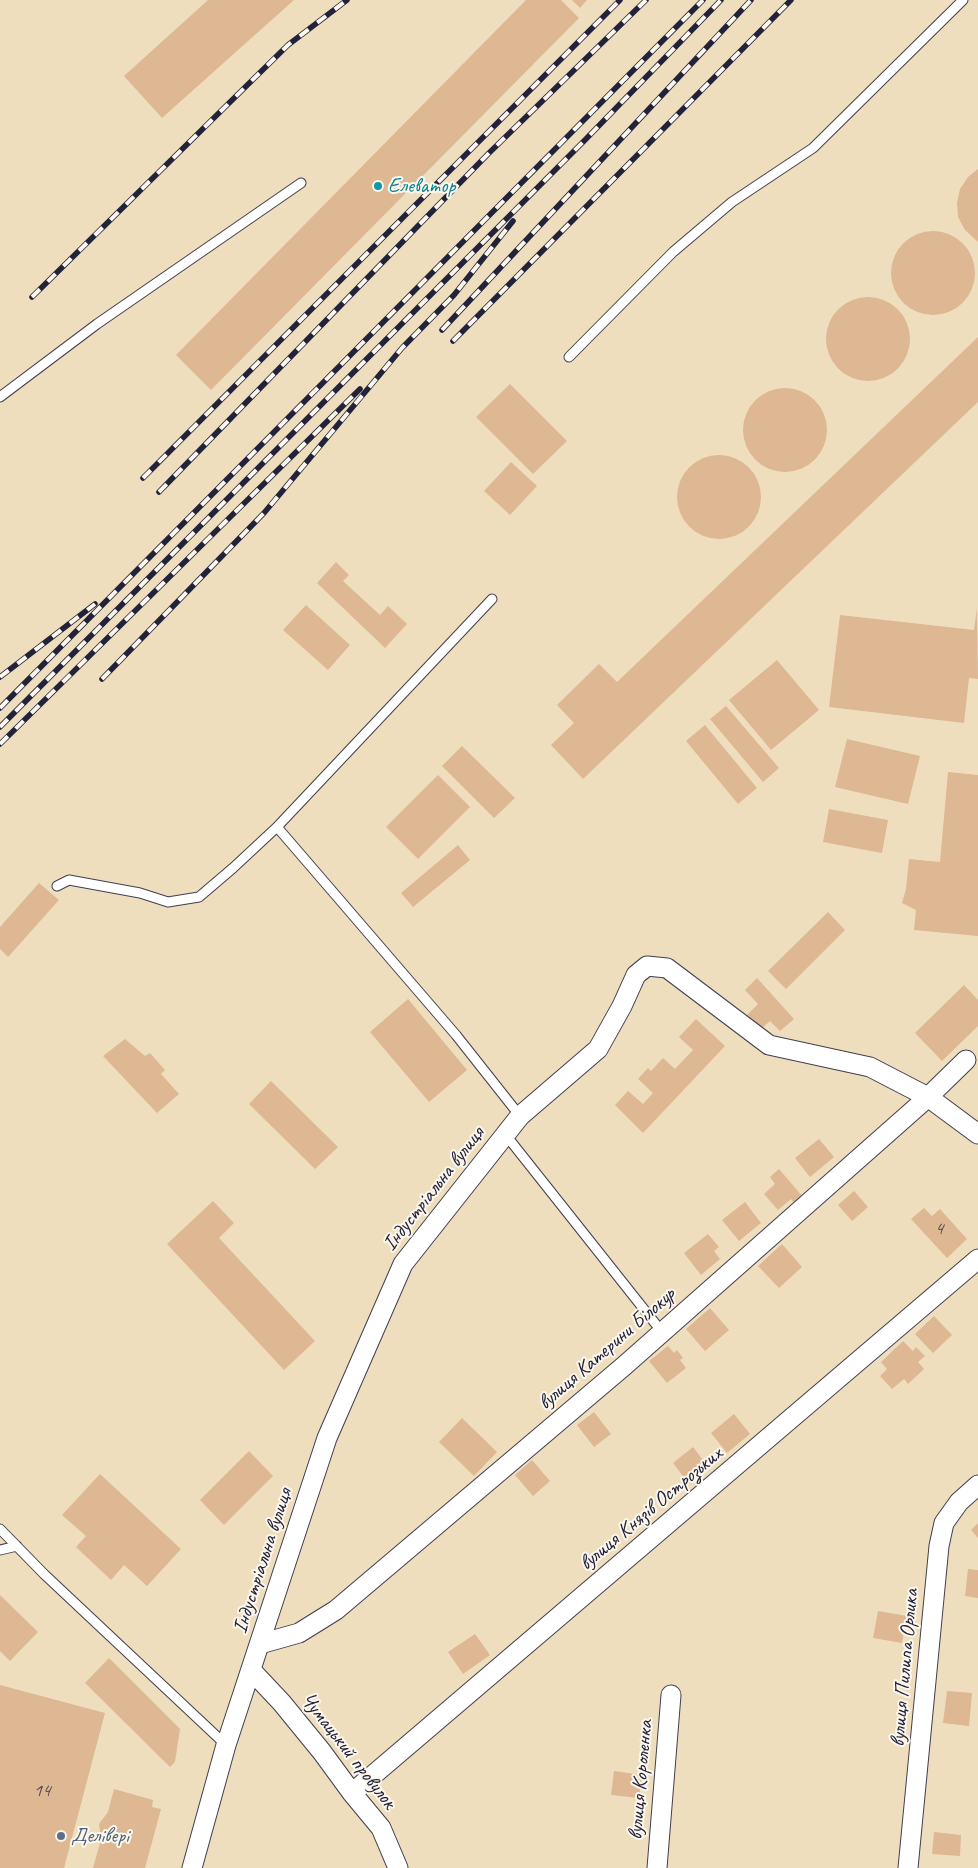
<!DOCTYPE html>
<meta charset="utf-8">
<style>
body{margin:0}
canvas{display:block;background:#efdebd}
</style>
<canvas width="978" height="1868"></canvas>
<script>
const ctx = document.querySelector('canvas').getContext('2d');
ctx.lineJoin = 'round';
function fillPath(path, color) { ctx.fillStyle = color; ctx.fill(path, 'evenodd'); }
const poly = rows => new Path2D(rows.map(r => 'M' + r).join(''));
function trace(path, color, width, dash) { ctx.strokeStyle = color; ctx.lineWidth = width; ctx.lineCap = dash ? 'butt' : 'round'; ctx.setLineDash(dash || []); ctx.stroke(path); }
function label(font, color, halo, rows, align = 'center') {
  ctx.font = font + ' Caveat,sans-serif'; ctx.lineWidth = 4; ctx.setLineDash([]); ctx.textBaseline = 'middle'; ctx.strokeStyle = halo; ctx.fillStyle = color; for (const [text, x, y, turn = 0] of rows) {
    ctx.save(); ctx.translate(x, y); ctx.rotate((+turn || 0) * Math.PI / 180); ctx.textAlign = isNaN(turn) ? turn : align; if (halo) ctx.strokeText(text, 0, 0); ctx.fillText(text, 0, 0); ctx.restore();
  }
}
const building = poly([
 [208,0,294,0,162,118,124,76],
 [526,0,561,0,579,18,211,390,176,355],
 [572,0,587,0,580,8],
 [978,169,978,242,965,230,958,217,957,203,960,189,968,177],
 '891 273a42 42 0 1 1 84 0a42 42 0 1 1-84 0Z',
 '826 339a42 42 0 1 1 84 0a42 42 0 1 1-84 0Z',
 [978,337,978,402,583,779,551,745,574,723,557,705,599,664,617,682],
 [510,384,567,441,533,474,476,417],
 '743 430a42 42 0 1 1 84 0a42 42 0 1 1-84 0Z',
 '677 497a42 42 0 1 1 84 0a42 42 0 1 1-84 0Z',
 [511,462,537,486,510,515,484,491],
 [336,562,349,575,343,581,380,615,388,606,407,624,385,648,317,583],
 [306,605,350,645,328,670,283,630],
 [977,608,978,679,969,678,964,723,829,707,840,615,974,630],
 [777,660,819,710,771,750,729,700],
 [726,706,779,768,763,782,710,719],
 [705,725,757,788,738,804,686,741],
 [847,739,920,756,908,804,835,787],
 [462,746,515,798,494,818,442,766],
 [948,772,978,775,978,936,914,930,916,910,902,903,906,889,909,859,940,862],
 [438,775,470,807,418,859,386,827],
 [829,809,888,820,882,853,823,842],
 [458,845,470,860,413,907,401,893],
 [39,883,59,900,8,957,0,949,0,927],
 [828,912,845,930,786,989,768,971],
 [757,978,794,1019,780,1031,770,1021,761,1029,747,1015,758,1004,745,990],
 [964,985,978,1000,978,1026,942,1061,915,1033],
 [408,999,467,1070,429,1102,370,1032],
 [696,1019,725,1046,643,1133,615,1105,628,1091,643,1104,653,1093,638,1079,648,1068,651,1071,663,1058,675,1069,693,1050,679,1037],
 [125,1039,145,1056,150,1053,165,1070,161,1074,179,1094,157,1113,103,1056],
 [271,1081,338,1147,315,1169,249,1104],
 [819,1139,834,1157,810,1177,795,1158],
 [779,1169,803,1197,795,1204,791,1199,778,1210,764,1194,775,1184,770,1177],
 [854,1191,868,1207,852,1221,838,1205],
 [213,1201,234,1223,219,1238,315,1341,284,1370,167,1244],
 [745,1202,761,1223,739,1241,722,1220],
 [924,1208,932,1216,940,1209,967,1239,947,1258,911,1219],
 [708,1234,719,1247,714,1251,720,1259,701,1275,684,1253],
 [782,1244,802,1267,779,1288,758,1266],
 [710,1308,729,1330,705,1351,686,1329],
 [934,1316,952,1335,933,1353,915,1334],
 [903,1341,913,1351,916,1347,925,1356,918,1362,924,1369,908,1384,904,1379,892,1389,880,1376,887,1369,881,1362],
 [668,1346,674,1353,677,1350,683,1358,680,1360,686,1368,667,1383,649,1361],
 [594,1412,611,1434,594,1447,577,1425],
 [734,1414,750,1434,727,1453,711,1433],
 [462,1418,497,1452,474,1476,439,1442],
 [693,1447,709,1468,689,1484,673,1463],
 [249,1451,273,1476,224,1525,200,1500],
 [532,1460,550,1481,533,1496,515,1475],
 [100,1474,181,1549,147,1586,124,1565,111,1580,76,1547,86,1536,62,1515],
 [978,1523,978,1538,971,1530],
 [968,1569,978,1570,978,1598,965,1596],
 [0,1595,38,1632,10,1661,0,1651],
 [878,1611,907,1616,902,1643,873,1638],
 [475,1634,490,1655,463,1674,448,1652],
 [109,1658,180,1729,175,1762,170,1767,85,1683],
 [0,1685,105,1713,64,1868,0,1868],
 [947,1691,972,1693,969,1726,943,1723],
 [614,1771,642,1775,639,1798,611,1795],
 [114,1789,153,1800,152,1807,161,1809,145,1868,93,1868,101,1839,99,1824,108,1812],
 [934,1832,961,1835,960,1856,932,1854]
]);
const lane = poly([
 [569,357,673,252,732,202,813,148,963,0],
 [0,397,97,324,301,183],
 [277,827,492,599],
 [57,886,69,880,140,893,168,902,199,897,233,868,277,827,456,1035,520,1116],
 [505,1134,662,1332],
 [0,1529,44,1574,226,1745],
 [0,1550,17,1546]
]);
const street = poly([
 [260,1644,299,1633,336,1610,624,1366,926,1099,966,1060],
 [251,1670,282,1703,322,1752,352,1793,381,1828,398,1868],
 [352,1793,978,1259],
 [192,1868,226,1745,327,1438,403,1264,520,1116,598,1049,622,1006,636,975,647,966,667,968,769,1045,870,1067,928,1097,978,1134],
 [657,1868,671,1695],
 [908,1868,939,1546,944,1523,959,1502,978,1485]
]);
const rail = poly([
 [32,297,288,45,347,0],
 [442,330,751,0],
 [453,341,791,0],
 [143,478,620,0],
 [159,492,489,153,646,0],
 [0,677,95,604],
 [102,679,264,513,402,348,454,295,513,221],
 [0,708,703,0],
 [0,727,585,140,721,0],
 [0,744,360,389]
]);
const markers = [
 [378,186,5,"#0f9aa8"],
 [61,1836,5,"#5c6f8a"]
];
const numberNames = [
 ["4",939,1229],
 ["14",42,1791]
];
const cultureNames = [
 ["Елеватор",388,186]
];
const streetNames = [
 ["Індустріальна вулиця",434,1189,-52],
 ["вулиця Катерини Білокур",607,1349,-41],
 ["вулиця Князів Острозьких",651,1509,-40],
 ["Індустріальна вулиця",263,1561,-72],
 ["вулиця Пилипа Орлика",905,1668,-85],
 ["Чумацький провулок",348,1751,52],
 ["вулиця Короленка",641,1780,-85]
];
const serviceNames = [
 ["Делівері",71,1836]
];
fillPath(building, '#deb793');
trace(lane, '#413e4e', 11);
trace(street, '#413e4e', 21);
trace(lane, '#fff', 9);
trace(street, '#fff', 19);
trace(rail, '#22223b', 5.5);
trace(rail, '#fbf7ec', 4, [11]);
for (const [x, y, r, color] of markers) { const dot = new Path2D(); dot.arc(x, y, r, 0, 2 * Math.PI); ctx.fillStyle = color; ctx.fill(dot); trace(dot, '#fbf7ec', 2); }
label('19px', '#514751', null, numberNames);
label('21px', '#0d838f', '#fbf7ec', cultureNames, 'left');
label('21px', '#22223b', '#fbf7ec', streetNames);
label('21px', '#4e5e75', '#fbf7ec', serviceNames, 'left');
</script>
